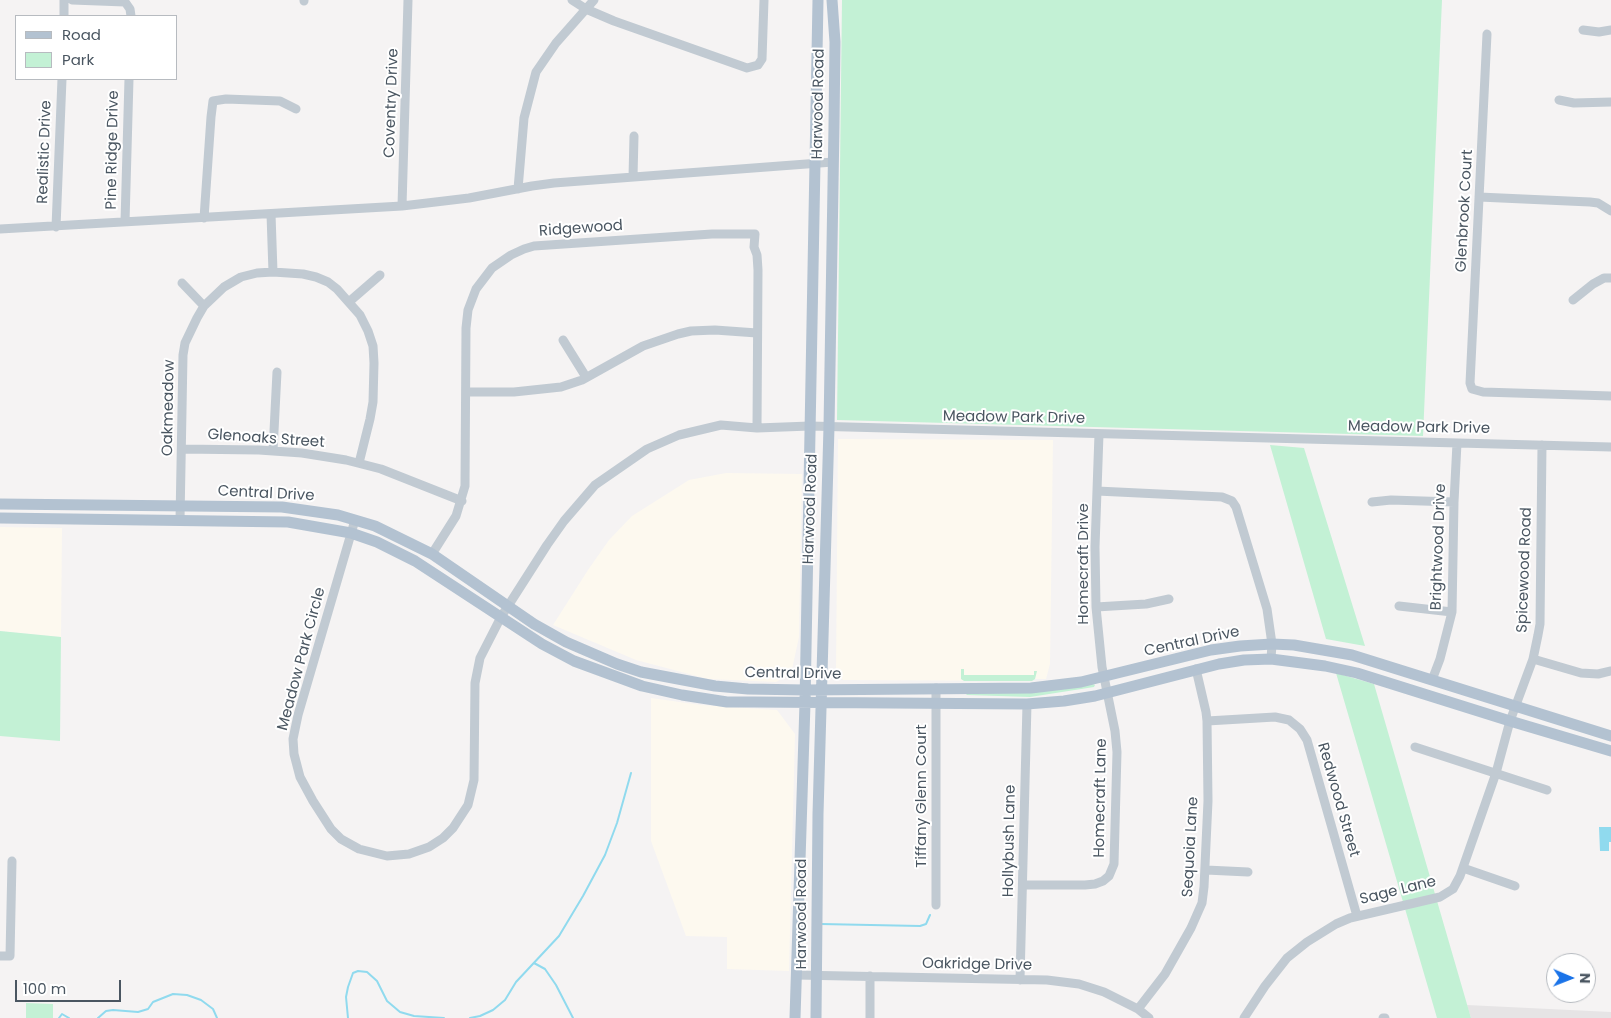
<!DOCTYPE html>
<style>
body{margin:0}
#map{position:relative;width:1611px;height:1018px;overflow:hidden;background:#f5f3f3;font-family:Poppins,sans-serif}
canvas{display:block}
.legend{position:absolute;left:15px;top:15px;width:162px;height:65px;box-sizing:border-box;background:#fff;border:1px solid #b7bbc0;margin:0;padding:6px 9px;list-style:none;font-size:15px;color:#4a5661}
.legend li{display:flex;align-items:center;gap:10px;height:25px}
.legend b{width:25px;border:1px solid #b7bbc0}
.north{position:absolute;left:1546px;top:953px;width:50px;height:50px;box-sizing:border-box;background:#fff;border:1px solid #b7bbc0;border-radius:50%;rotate:91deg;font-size:14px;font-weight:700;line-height:20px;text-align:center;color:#4a5661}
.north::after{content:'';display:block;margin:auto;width:18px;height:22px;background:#1a73e8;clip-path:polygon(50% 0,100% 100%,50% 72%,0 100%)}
.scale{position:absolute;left:15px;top:980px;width:106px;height:22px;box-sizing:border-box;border:2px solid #4a5661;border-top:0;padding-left:6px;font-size:15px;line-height:18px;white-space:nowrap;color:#4a5661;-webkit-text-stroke:4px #fff;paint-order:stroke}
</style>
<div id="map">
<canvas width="1611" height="1018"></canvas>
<ul class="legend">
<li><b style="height:6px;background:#b3c2d1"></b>Road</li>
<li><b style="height:14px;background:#c3f1d5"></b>Park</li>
</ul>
<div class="north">N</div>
<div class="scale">100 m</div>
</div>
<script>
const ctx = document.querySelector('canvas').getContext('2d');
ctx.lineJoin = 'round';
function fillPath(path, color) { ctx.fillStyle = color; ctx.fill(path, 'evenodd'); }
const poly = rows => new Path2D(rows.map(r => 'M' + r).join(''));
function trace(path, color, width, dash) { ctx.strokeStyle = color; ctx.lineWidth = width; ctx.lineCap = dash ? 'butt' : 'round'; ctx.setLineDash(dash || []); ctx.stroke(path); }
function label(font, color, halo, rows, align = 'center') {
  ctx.font = font + ' Poppins,sans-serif'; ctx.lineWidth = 4; ctx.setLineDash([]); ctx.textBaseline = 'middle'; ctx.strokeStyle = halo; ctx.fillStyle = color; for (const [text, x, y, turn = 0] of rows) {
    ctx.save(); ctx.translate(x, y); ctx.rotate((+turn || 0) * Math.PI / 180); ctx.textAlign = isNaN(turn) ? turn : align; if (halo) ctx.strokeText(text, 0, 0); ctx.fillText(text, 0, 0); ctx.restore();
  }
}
const commercial = poly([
 [838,439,1053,440,1050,664,1046,679,1033,679,1032,681,843,680,836,672],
 [726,473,802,474,799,637,791,674,776,682,708,679,636,660,553,625,588,570,609,540,632,516,689,480],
 [0,527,62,528,61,637,0,631],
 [651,698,701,705,777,710,795,734,789,971,727,969,727,937,686,936,651,841]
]);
const education = poly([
 [1467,1005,1611,1012,1611,1018,1471,1018]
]);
const green = poly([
 [842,0,1442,0,1423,436,837,420],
 [1270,445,1304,448,1365,646,1326,639],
 [0,631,61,637,60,741,0,736],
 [961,669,964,669,964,675,1034,675,1034,671,1037,671,1035,679,1032,681,964,681,961,679],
 [1336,673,1374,684,1471,1018,1437,1018],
 [1093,684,1095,685,1094,687,1030,697,967,695,965,693],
 [26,1003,53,1004,53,1018,26,1018]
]);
const water = poly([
 [1599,827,1611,827,1611,842,1609,842,1609,851,1600,851]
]);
const stream = poly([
 [821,924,920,926,926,924,930,915],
 [534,963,545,969,556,985,573,1018],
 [59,1018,62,1014,69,1018],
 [98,1018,106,1011,113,1010,138,1012,148,1009,153,1002,173,994,187,995,201,1000,213,1009,217,1018],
 [348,1018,346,997,348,987,353,973,358,971,367,972,377,981,387,1001,400,1012,414,1016,444,1018],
 [470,1018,480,1016,493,1010,505,1000,516,982,559,936,583,896,605,855,617,823,631,773]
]);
const minor = poly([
 [72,0,125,2,130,9,131,16],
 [304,0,304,1],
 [594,0,586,9,614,21,747,68,758,65,762,59,764,0],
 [64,16,64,0],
 [1583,30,1599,32,1611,30],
 [1487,34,1470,383,1472,389,1483,392,1611,396],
 [1559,100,1574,103,1611,102],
 [633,177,634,136],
 [518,189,524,118,536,72,556,43,586,9,572,0],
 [1479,197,1590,202,1598,203,1611,211],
 [402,206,408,0],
 [271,214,273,272],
 [204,218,211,117,213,101,226,99,280,101,296,109],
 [125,222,129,79],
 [56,227,62,79],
 [0,229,402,206,469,198,532,186,554,183,833,162],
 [182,283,204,306],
 [1573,300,1593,284,1604,278,1611,278],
 [350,301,380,275],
 [563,340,586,377],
 [466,392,514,392,561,387,582,380,643,346,678,334,691,331,715,330,757,333],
 [182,449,259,450,302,453,346,460,381,469,462,501],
 [273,451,277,372],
 [1097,491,1222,497,1232,501,1236,507,1267,609,1272,644,1271,659],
 [1372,502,1391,500,1454,502],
 [180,520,183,355,185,343,197,318,204,306,224,287,241,277,257,273,273,272,303,274,316,277,328,282,337,289,360,315,368,331,373,346,374,363,373,402,370,419,359,463],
 [355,520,298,715,293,739,294,754,300,777,313,801,331,829,341,839,359,849,387,856,409,854,429,847,443,838,453,828,468,805,474,780,475,683,480,658,501,617,547,545,564,521,595,485,647,449,679,435,721,425,757,428,810,426,1611,447],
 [432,554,456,516,465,486,466,328,468,310,476,289,492,268,511,255,524,249,534,246,712,234,755,234,754,247,757,255,758,270,757,428],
 [1399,606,1452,612],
 [1096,607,1146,604,1169,599],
 [1533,659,1581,673,1598,674,1611,671],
 [1432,680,1440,659,1452,612,1454,502,1457,443],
 [1207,721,1275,717,1289,720,1300,729,1307,740,1357,916],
 [1415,747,1547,790],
 [1463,868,1515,886],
 [1206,870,1248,872],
 [1023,885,1085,885,1095,884,1103,881,1109,876,1114,864,1117,752,1115,731,1102,667,1096,607,1095,547,1099,434],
 [936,905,936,688],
 [0,956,10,956,12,861],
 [796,975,1047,980,1079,984,1104,992,1138,1009,1149,1018],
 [1020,980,1027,704],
 [1138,1009,1165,974,1191,928,1202,903,1204,887,1208,801,1207,721,1206,712,1196,669],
 [870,1018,870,976],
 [1244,1018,1265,986,1287,958,1307,942,1336,924,1350,918,1440,897,1453,889,1460,876,1496,773,1510,721,1533,659,1538,635,1540,624,1542,445],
 [1383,1018,1385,1018]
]);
const major = poly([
 [0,504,282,507,338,515,375,526,432,554,534,624,566,642,617,664,641,672,715,686,748,689,805,690,1031,688,1081,682,1211,650,1240,646,1272,644,1294,645,1352,655,1611,736],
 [0,518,288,522,351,533,377,542,415,561,542,644,574,661,642,686,682,695,727,702,754,702,1027,704,1064,701,1095,696,1219,664,1244,660,1271,659,1325,666,1357,673,1510,721,1611,751],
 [795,1018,805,703,818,0],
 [816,1018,818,814,829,427,834,125,835,42,832,0]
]);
const streetNames = [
 ["Coventry Drive",392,103,-88],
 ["Harwood Road",819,104,-89],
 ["Pine Ridge Drive",113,150,-89],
 ["Realistic Drive",45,152,-88],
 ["Glenbrook Court",1465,211,-87],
 ["Ridgewood",581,229,-4],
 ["Oakmeadow",169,408,-89],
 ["Meadow Park Drive",1014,418,1],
 ["Meadow Park Drive",1419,428,1],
 ["Glenoaks Street",266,439,4],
 ["Central Drive",266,494,3],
 ["Harwood Road",811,509,-88],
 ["Brightwood Drive",1439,547,-88],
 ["Homecraft Drive",1084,564,-90],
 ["Spicewood Road",1525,570,-88],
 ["Central Drive",1192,642,-12],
 ["Meadow Park Circle",302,659,-75],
 ["Central Drive",793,674,1],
 ["Tiffany Glenn Court",922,796,-90],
 ["Homecraft Lane",1101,798,-89],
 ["Redwood Street",1338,800,74],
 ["Hollybush Lane",1010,841,-89],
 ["Sequoia Lane",1191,847,-87],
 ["Sage Lane",1398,891,-14],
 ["Harwood Road",802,914,-90],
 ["Oakridge Drive",977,965,1]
];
fillPath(commercial, '#fdf9ef');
fillPath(education, '#e6e4e5');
fillPath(green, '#c3f1d5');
fillPath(water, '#90daee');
trace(stream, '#90daee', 2);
trace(minor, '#c1cad2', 9);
trace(major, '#b3c2d1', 11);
label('15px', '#4a5661', '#fff', streetNames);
</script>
